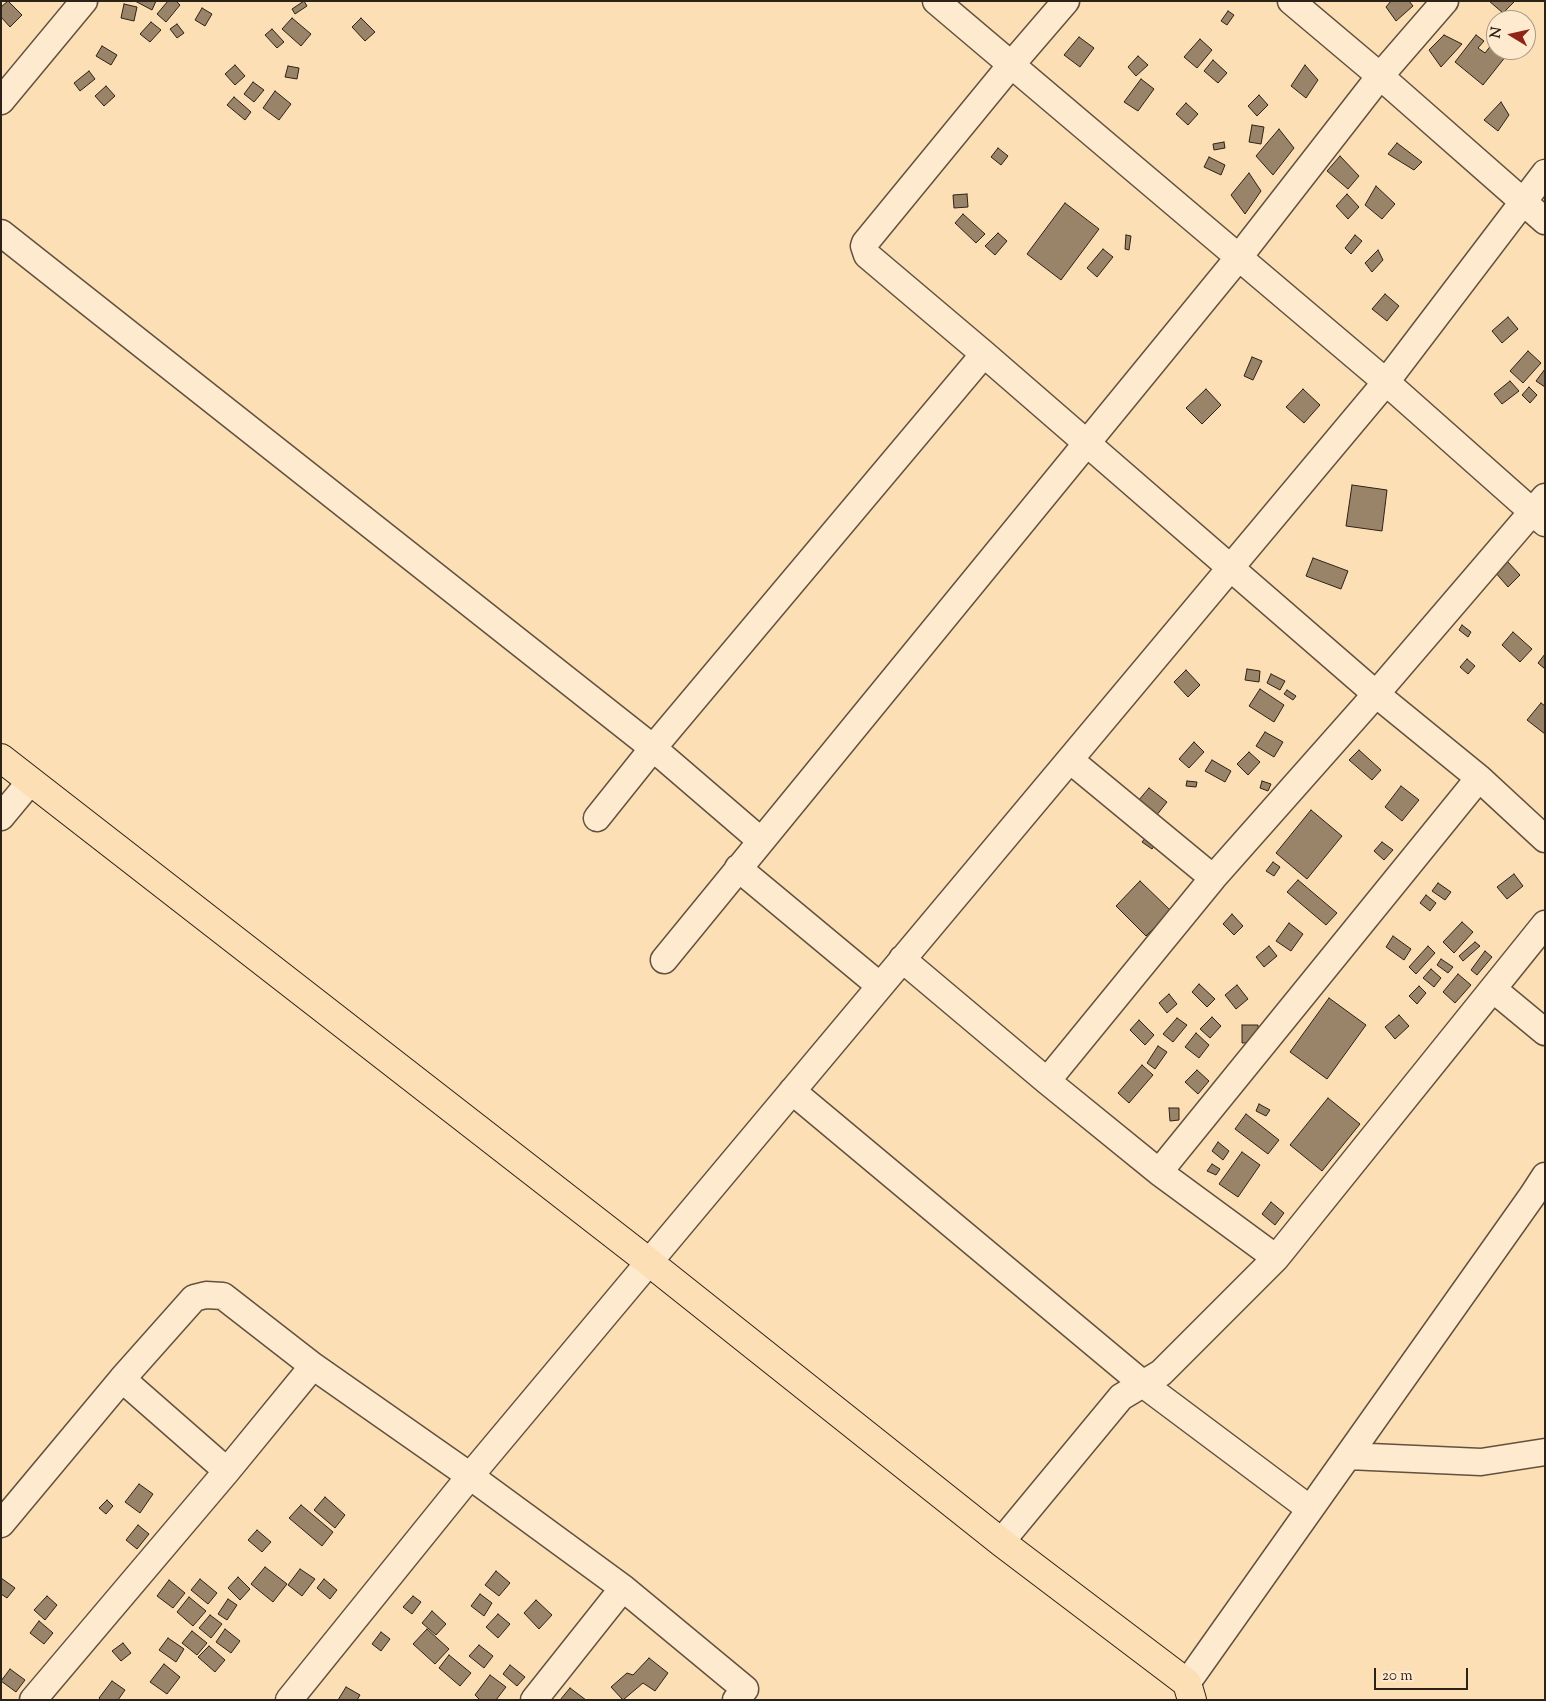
<!DOCTYPE html>
<style>
body{margin:0}
#map{position:relative;width:1546px;height:1701px;overflow:hidden;background:#fddfb5;font-family:"Sorts Mill Goudy",serif}
canvas{display:block}
.frame{position:absolute;inset:0;border:2px solid #2d2217;pointer-events:none}
.north{position:absolute;left:1486px;top:10px;width:50px;height:50px;box-sizing:border-box;background:#feeacf;border:1px solid #aa9a85;border-radius:50%;rotate:279deg;font-size:14px;font-weight:700;line-height:20px;text-align:center;color:#2d2217}
.north::after{content:'';display:block;margin:auto;width:18px;height:22px;background:#8f2418;clip-path:polygon(50% 0,100% 100%,50% 72%,0 100%)}
.scale{position:absolute;left:1374px;top:1668px;width:94px;height:22px;box-sizing:border-box;border:2px solid #2d2217;border-top:0;padding-left:6px;font-size:15px;line-height:18px;white-space:nowrap;color:#2d2217;-webkit-text-stroke:4px #feeacf;paint-order:stroke}
</style>
<div id="map">
<canvas width="1546" height="1701"></canvas>
<div class="frame"></div>
<div class="north">N</div>
<div class="scale">20 m</div>
</div>
<script>
const ctx = document.querySelector('canvas').getContext('2d');
ctx.lineJoin = 'round';
function fillPath(path, color) { ctx.fillStyle = color; ctx.fill(path, 'evenodd'); }
const poly = rows => new Path2D(rows.map(r => 'M' + r).join(''));
function trace(path, color, width, dash) { ctx.strokeStyle = color; ctx.lineWidth = width; ctx.lineCap = dash ? 'butt' : 'round'; ctx.setLineDash(dash || []); ctx.stroke(path); }
const building = poly([
 [8,1,22,15,10,27,1,17,1,7,8,1],
 [135,1,156,1,152,10,135,1],
 [168,1,176,1,180,5,166,22,157,14,168,1],
 [304,1,307,6,295,14,292,9,304,1],
 [1391,1,1409,1,1413,6,1396,21,1386,7,1391,1],
 [1489,1,1515,1,1503,13,1489,1],
 [124,4,137,7,134,21,121,18,124,4],
 [202,8,212,14,205,26,195,20,202,8],
 [1228,11,1234,15,1227,25,1221,21,1228,11],
 [292,18,311,34,301,46,282,29,292,18],
 [361,18,375,32,365,41,352,27,361,18],
 [151,22,161,30,150,42,140,34,151,22],
 [177,24,184,33,177,38,170,29,177,24],
 [272,29,284,42,277,48,265,35,272,29],
 [1444,35,1462,44,1441,67,1429,50,1444,35],
 [1476,35,1484,41,1478,48,1485,53,1495,40,1496,50,1510,51,1483,85,1455,62,1476,35],
 [1079,37,1094,48,1080,67,1064,55,1079,37],
 [1200,39,1212,50,1197,68,1184,57,1200,39],
 [102,46,117,55,111,65,96,56,102,46],
 [1138,56,1148,65,1136,76,1128,67,1138,56],
 [1213,60,1227,73,1218,83,1204,71,1213,60],
 [235,65,245,76,235,85,225,74,235,65],
 [1305,65,1318,80,1306,98,1291,86,1305,65],
 [288,66,299,68,297,79,285,77,288,66],
 [89,71,95,79,80,91,74,83,89,71],
 [1141,79,1154,89,1138,111,1124,102,1141,79],
 [253,82,264,90,254,102,244,94,253,82],
 [106,86,115,96,104,106,95,96,106,86],
 [275,91,291,104,279,120,263,108,275,91],
 [1259,95,1268,105,1257,116,1248,106,1259,95],
 [234,97,251,112,245,120,227,105,234,97],
 [1501,102,1509,115,1498,131,1484,120,1501,102],
 [1186,103,1198,114,1188,125,1176,114,1186,103],
 [1252,125,1264,127,1261,144,1249,142,1252,125],
 [1279,129,1294,148,1273,175,1256,156,1279,129],
 [1224,142,1225,148,1214,150,1213,144,1224,142],
 [1397,143,1422,162,1414,170,1388,154,1397,143],
 [998,148,1008,156,1001,165,991,157,998,148],
 [1340,156,1359,176,1348,189,1327,171,1340,156],
 [1209,157,1225,165,1221,175,1204,167,1209,157],
 [1249,173,1261,191,1245,214,1231,195,1249,173],
 [1376,186,1395,204,1382,219,1365,205,1376,186],
 [967,194,968,207,954,208,953,195,967,194],
 [1347,194,1359,207,1348,219,1336,206,1347,194],
 [1065,203,1099,229,1061,280,1027,254,1065,203],
 [963,214,985,234,976,243,955,223,963,214],
 [998,233,1007,241,995,255,985,246,998,233],
 [1126,235,1131,236,1129,250,1125,249,1126,235],
 [1355,235,1362,241,1351,254,1345,248,1355,235],
 [1103,249,1113,257,1097,277,1087,268,1103,249],
 [1378,250,1383,260,1372,272,1365,263,1378,250],
 [1385,294,1399,306,1387,321,1372,309,1385,294],
 [1508,317,1518,329,1502,343,1492,331,1508,317],
 [1528,351,1541,363,1523,383,1510,371,1528,351],
 [1252,357,1262,361,1253,380,1244,376,1252,357],
 [1545,369,1545,387,1536,381,1545,369],
 [1510,381,1519,391,1502,404,1494,394,1510,381],
 [1529,387,1537,395,1530,403,1522,395,1529,387],
 [1206,389,1221,405,1202,424,1186,408,1206,389],
 [1303,389,1320,405,1304,423,1286,407,1303,389],
 [1352,485,1387,490,1382,531,1346,526,1352,485],
 [1313,558,1348,571,1341,589,1306,576,1313,558],
 [1507,561,1520,575,1508,587,1495,572,1507,561],
 [1462,625,1471,632,1468,637,1459,630,1462,625],
 [1513,632,1532,649,1520,662,1502,645,1513,632],
 [1545,654,1545,669,1538,663,1545,654],
 [1467,659,1475,666,1468,674,1460,667,1467,659],
 [1247,669,1260,671,1259,682,1245,680,1247,669],
 [1186,670,1200,685,1188,697,1174,682,1186,670],
 [1271,674,1285,681,1280,690,1267,683,1271,674],
 [1260,689,1284,705,1274,722,1249,706,1260,689],
 [1287,690,1296,696,1293,700,1284,694,1287,690],
 [1541,703,1545,706,1545,734,1527,720,1541,703],
 [1265,732,1283,742,1274,757,1256,746,1265,732],
 [1194,742,1204,752,1189,768,1179,759,1194,742],
 [1359,750,1381,770,1372,780,1349,760,1359,750],
 [1249,752,1260,762,1248,775,1237,764,1249,752],
 [1212,760,1231,771,1225,782,1205,771,1212,760],
 [1187,781,1197,782,1196,787,1186,786,1187,781],
 [1262,781,1271,784,1268,791,1260,788,1262,781],
 [1401,786,1419,800,1402,821,1385,807,1401,786],
 [1149,788,1167,802,1156,816,1138,801,1149,788],
 [1311,810,1342,836,1307,879,1276,853,1311,810],
 [1151,831,1160,839,1152,849,1142,842,1151,831],
 [1382,842,1393,850,1384,860,1374,851,1382,842],
 [1273,862,1280,867,1274,876,1266,871,1273,862],
 [1514,874,1523,886,1507,899,1497,887,1514,874],
 [1298,880,1337,913,1326,925,1287,892,1298,880],
 [1140,881,1171,911,1146,936,1116,906,1140,881],
 [1438,883,1451,892,1445,900,1432,891,1438,883],
 [1426,895,1436,903,1430,911,1420,903,1426,895],
 [1232,914,1243,926,1234,935,1223,924,1232,914],
 [1462,922,1473,932,1454,953,1443,942,1462,922],
 [1289,923,1303,934,1291,951,1276,941,1289,923],
 [1393,936,1411,949,1404,960,1386,947,1393,936],
 [1475,942,1480,946,1463,961,1459,956,1475,942],
 [1269,946,1277,956,1264,967,1256,957,1269,946],
 [1428,946,1435,953,1416,974,1409,967,1428,946],
 [1485,951,1492,957,1477,975,1471,970,1485,951],
 [1441,959,1453,967,1448,973,1437,965,1441,959],
 [1431,969,1441,978,1434,987,1423,978,1431,969],
 [1458,974,1471,985,1455,1003,1443,992,1458,974],
 [1199,984,1215,999,1207,1007,1192,992,1199,984],
 [1237,985,1248,999,1236,1009,1225,995,1237,985],
 [1419,986,1426,993,1417,1004,1409,996,1419,986],
 [1169,994,1177,1004,1167,1013,1159,1003,1169,994],
 [1329,998,1366,1025,1327,1079,1290,1052,1329,998],
 [1399,1015,1409,1026,1395,1039,1385,1027,1399,1015],
 [1212,1017,1221,1026,1210,1038,1200,1029,1212,1017],
 [1177,1018,1187,1025,1173,1042,1163,1034,1177,1018],
 [1139,1020,1154,1035,1145,1045,1130,1030,1139,1020],
 [1242,1025,1258,1025,1259,1042,1242,1043,1242,1025],
 [1196,1033,1209,1045,1199,1058,1185,1047,1196,1033],
 [1158,1046,1167,1052,1155,1069,1147,1063,1158,1046],
 [1142,1065,1153,1075,1129,1103,1118,1093,1142,1065],
 [1197,1070,1209,1081,1198,1094,1185,1082,1197,1070],
 [1328,1098,1360,1124,1322,1171,1290,1145,1328,1098],
 [1259,1104,1270,1110,1266,1116,1256,1111,1259,1104],
 [1169,1108,1179,1108,1179,1120,1170,1121,1169,1108],
 [1246,1114,1279,1140,1268,1154,1235,1129,1246,1114],
 [1218,1142,1229,1151,1223,1160,1212,1151,1218,1142],
 [1242,1152,1260,1165,1238,1197,1219,1184,1242,1152],
 [1212,1164,1220,1169,1216,1175,1207,1171,1212,1164],
 [1271,1202,1284,1213,1275,1225,1262,1214,1271,1202],
 [139,1484,153,1494,140,1513,125,1502,139,1484],
 [325,1497,345,1515,335,1528,314,1510,325,1497],
 [107,1500,113,1506,106,1514,99,1508,107,1500],
 [301,1505,333,1532,322,1546,289,1518,301,1505],
 [138,1525,149,1534,137,1549,126,1540,138,1525],
 [257,1530,271,1542,262,1552,248,1540,257,1530],
 [265,1567,287,1584,273,1602,251,1584,265,1567],
 [300,1569,315,1579,302,1596,288,1585,300,1569],
 [496,1571,510,1583,499,1596,485,1585,496,1571],
 [238,1577,250,1589,240,1600,228,1588,238,1577],
 [1,1578,15,1588,7,1598,1,1594,1,1578],
 [200,1579,217,1593,208,1604,191,1590,200,1579],
 [324,1579,337,1590,330,1599,317,1588,324,1579],
 [169,1580,185,1593,173,1608,157,1596,169,1580],
 [480,1594,492,1603,484,1616,471,1606,480,1594],
 [47,1596,57,1605,45,1620,34,1610,47,1596],
 [413,1596,421,1602,412,1614,403,1607,413,1596],
 [189,1597,206,1611,193,1626,177,1612,189,1597],
 [228,1599,237,1605,227,1620,218,1614,228,1599],
 [536,1600,552,1615,539,1629,524,1613,536,1600],
 [432,1611,446,1624,436,1635,422,1623,432,1611],
 [498,1614,510,1624,498,1638,486,1627,498,1614],
 [210,1615,222,1624,211,1638,199,1628,210,1615],
 [39,1621,53,1633,44,1644,30,1633,39,1621],
 [225,1629,240,1641,231,1653,216,1642,225,1629],
 [427,1629,449,1649,435,1664,413,1644,427,1629],
 [192,1631,207,1643,197,1655,182,1643,192,1631],
 [381,1632,390,1639,381,1651,372,1644,381,1632],
 [168,1638,184,1649,176,1662,159,1650,168,1638],
 [123,1643,131,1653,121,1661,112,1651,123,1643],
 [479,1645,493,1656,484,1668,469,1656,479,1645],
 [209,1646,225,1660,215,1672,198,1657,209,1646],
 [449,1655,471,1673,460,1686,439,1668,449,1655],
 [649,1658,668,1673,655,1691,643,1683,623,1700,611,1687,627,1673,633,1675,649,1658],
 [164,1664,180,1677,167,1694,150,1682,164,1664],
 [510,1665,525,1677,517,1686,503,1674,510,1665],
 [10,1669,25,1680,16,1692,1,1681,10,1669],
 [490,1675,506,1687,496,1700,480,1700,475,1695,490,1675],
 [112,1681,125,1690,118,1700,101,1700,99,1698,112,1681],
 [346,1687,360,1695,357,1700,338,1700,346,1687],
 [570,1688,586,1700,560,1700,570,1688]
]);
const minor = poly([
 [936,1,1386,382,1545,523],
 [1066,1,1011,65,865,243,864,246,867,255,984,354,1376,694,1479,778,1545,839],
 [1291,1,1380,76,1545,221],
 [1,101,84,1],
 [1,233,653,748,760,840],
 [1070,760,1213,878],
 [1,817,30,782],
 [597,818,653,748,984,354],
 [738,868,880,986],
 [902,959,1047,1081,1159,1172,1276,1258],
 [664,960,1239,257,1380,76,1445,1],
 [1493,989,1545,1032],
 [1047,1081,1213,878,1376,694,1545,497],
 [792,1091,1143,1384,1310,1509],
 [1159,1172,1479,778],
 [122,1379,227,1471],
 [1348,1456,1481,1462,1545,1452],
 [1,1524,122,1379,194,1298,206,1295,223,1296,313,1366,470,1476,623,1588,745,1689,736,1700],
 [1001,1542,1121,1397,1161,1373,1276,1258,1545,924],
 [1187,1683,1532,1196,1545,1176],
 [33,1700,227,1471,313,1366],
 [289,1700,470,1476,1386,382,1545,173],
 [534,1700,623,1588]
]);
const primary = poly([
 [1,758,649,1262,1001,1542,1187,1683,1192,1700]
]);
fillPath(building, '#998469');
trace(building, '#2d2217', 1);
trace(minor, '#61513e', 29);
trace(primary, '#2d2217', 30);
trace(minor, '#feeacf', 26);
trace(primary, '#fddfb5', 28);
</script>
